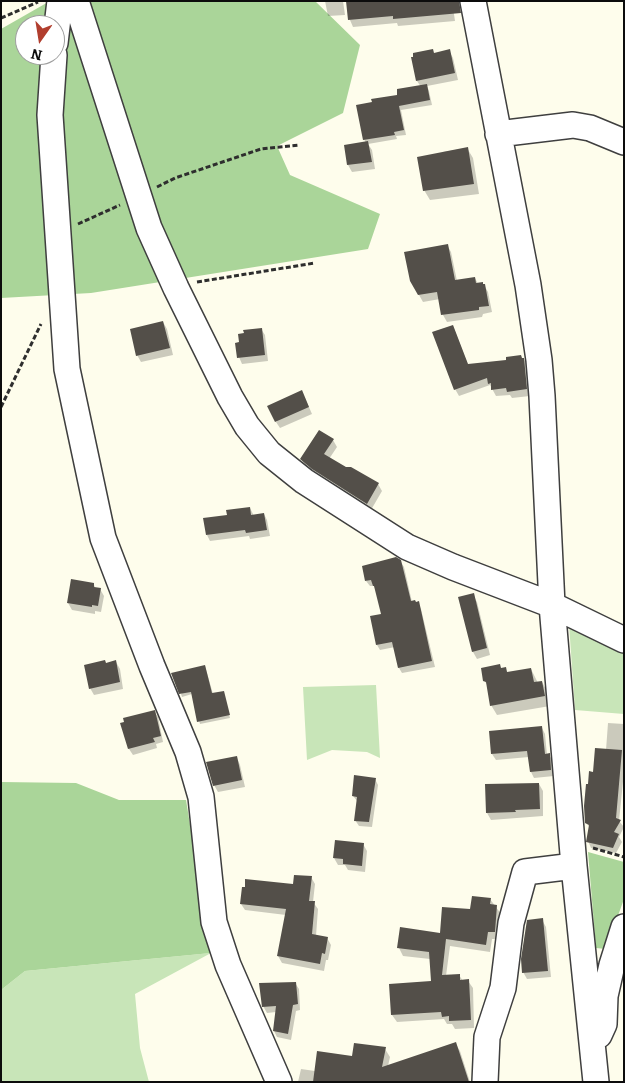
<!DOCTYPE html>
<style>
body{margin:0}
#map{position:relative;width:625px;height:1083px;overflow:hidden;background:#fefdec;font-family:Bitter,serif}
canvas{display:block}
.frame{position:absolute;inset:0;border:2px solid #0c0c0c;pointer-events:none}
.north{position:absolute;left:15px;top:15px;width:50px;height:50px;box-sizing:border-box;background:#fff;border:1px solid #9e9e9e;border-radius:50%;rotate:193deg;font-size:14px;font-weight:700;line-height:20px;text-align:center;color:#0c0c0c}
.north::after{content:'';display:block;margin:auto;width:18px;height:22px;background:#b13e2e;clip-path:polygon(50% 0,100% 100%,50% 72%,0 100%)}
</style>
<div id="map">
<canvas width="625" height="1083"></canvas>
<div class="frame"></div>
<div class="north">N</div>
</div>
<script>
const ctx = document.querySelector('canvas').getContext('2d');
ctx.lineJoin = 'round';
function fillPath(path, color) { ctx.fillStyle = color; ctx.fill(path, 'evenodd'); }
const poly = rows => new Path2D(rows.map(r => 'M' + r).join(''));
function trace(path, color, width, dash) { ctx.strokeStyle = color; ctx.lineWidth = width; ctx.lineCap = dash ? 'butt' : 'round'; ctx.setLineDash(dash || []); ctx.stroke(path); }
const green = poly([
 [569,624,624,649,624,714,575,710],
 [376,685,380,758,367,752,332,750,307,760,303,687],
 [211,953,135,994,140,1048,149,1082,1,1082,1,990,25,971]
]);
const forest = poly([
 [50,1,315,1,360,45,343,113,277,146,290,175,380,214,368,249,91,293,1,298,1,29],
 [25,25,55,25,55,55,25,55],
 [1,782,76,783,119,800,186,800,211,953,25,971,1,990],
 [588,852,624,862,624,899,606,949,596,948]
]);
const shadow = poly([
 [325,1,343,1,345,15,328,16],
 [348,3,453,7,455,21,398,26,397,23,353,27,350,20],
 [449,51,453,58,458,80,427,86,429,91,432,105,401,110,406,135,396,136,397,139,368,144,372,150,375,169,352,172,348,165,346,146,366,143,364,139,398,96,421,87,417,81,434,54],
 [467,148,473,158,479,194,430,200,424,190,443,152],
 [447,245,451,252,457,281,475,278,478,284,484,285,488,292,492,312,483,314,482,317,447,322,443,315,440,299,423,302,411,281],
 [163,322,167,329,173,355,141,362,137,355],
 [453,326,468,365,524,359,527,366,530,396,512,398,510,395,496,396,490,385,459,396,455,389],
 [261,329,265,335,268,361,242,364,239,357],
 [305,398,312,414,280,428,276,422],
 [333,440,337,447,329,459,378,484,382,491,371,510,318,476,305,466,301,459],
 [250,508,254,516,264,514,267,520,270,536,250,539,249,536,210,541,207,535,228,517],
 [400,561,404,567,412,602,418,603,421,609,435,667,402,673,399,668,395,647,380,650,377,645,383,615,377,592,374,586,370,586,366,581],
 [94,585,96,589,100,589,104,596,101,612,95,611,95,614,72,610,68,603],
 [473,595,477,602,490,655,477,659,473,652,460,598],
 [116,662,120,669,123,689,94,695,90,688],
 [205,666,213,694,223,692,230,718,200,724,192,694,182,697,181,694],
 [502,669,505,669,508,673,531,669,538,683,542,682,548,693,550,706,497,715,491,705,488,686,484,680],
 [154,711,158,717,163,742,156,744,157,748,133,755,129,749,122,724],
 [608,723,624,724,624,772,619,821,624,827,619,837,622,842,616,853,591,848,588,841,590,828,586,822,589,785,606,750],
 [542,728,545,734,547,755,549,755,553,761,554,776,534,778,531,772,529,757,496,760,492,754],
 [237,758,240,765,245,787,218,792,214,785],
 [375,779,378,785,372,827,359,826,355,820,358,802,353,796],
 [539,784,543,791,543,816,491,820,487,813],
 [363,844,367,851,365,872,348,870,345,865,338,865,334,858],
 [311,877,315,884,313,902,318,909,316,936,327,938,331,945,328,960,326,960,324,971,282,963,278,956,286,915,245,910,241,904,294,886],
 [490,899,501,914,499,939,492,939,490,952,450,946,446,976,459,975,463,981,468,981,473,988,474,1028,455,1029,452,1024,447,1024,444,1019,397,1022,392,1015,432,983,430,959,403,956,399,948,441,934,471,910],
 [542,920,546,927,551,977,527,979,523,972],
 [295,983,299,989,300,1010,296,1011,291,1040,277,1037,274,1031,276,1012,267,1013,263,1006],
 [455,1043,460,1051,470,1082,298,1082,301,1069,315,1071,353,1057,385,1049,390,1057,388,1066]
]);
const building = poly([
 [346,1,459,1,461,13,393,19,393,16,348,20],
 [433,49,434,53,450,49,455,73,416,81,411,57,413,57,413,53],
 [427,84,430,100,399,106,404,130,394,132,395,135,363,140,356,105,372,102,371,99,397,95,397,89],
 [368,141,372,162,347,165,344,145],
 [468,147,474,184,423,191,417,157],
 [448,244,455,280,475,277,476,283,483,282,483,284,485,284,489,306,479,307,479,310,441,315,437,292,418,295,410,281,404,252],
 [163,321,170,348,136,356,130,329],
 [453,325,468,364,506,360,506,357,521,355,522,358,524,358,527,389,507,392,506,388,491,390,491,383,488,384,487,378,454,390,432,332],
 [262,328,265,355,237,358,235,343,239,342,238,334,244,333,243,330],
 [302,390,309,407,275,422,267,406],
 [319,430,334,439,324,454,346,467,351,467,379,483,367,504,312,469,300,459],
 [250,507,251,515,264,513,267,530,246,533,245,530,206,535,203,518,227,515,226,510],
 [396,557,401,560,411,601,415,600,416,602,419,601,432,661,398,668,392,642,376,645,370,616,381,614,374,586,373,586,371,580,365,581,362,566],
 [71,579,94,583,94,587,101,588,98,606,92,605,92,607,67,603],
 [474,593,487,648,472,652,458,597],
 [105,660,106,663,116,660,120,682,89,689,84,665],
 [500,664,501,668,506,667,507,672,531,668,534,682,542,681,545,696,490,706,486,682,483,681,481,668],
 [205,665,212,693,224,691,230,715,197,722,191,692,179,694,171,673],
 [155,710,161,736,153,738,155,742,128,749,120,723,124,722,123,718],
 [542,726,545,754,550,753,551,770,530,772,527,751,491,754,489,731],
 [595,748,622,750,616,818,621,820,614,832,619,834,613,848,586,842,589,825,585,823,584,806,586,784,588,784,589,771,593,772],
 [237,756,242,780,213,786,206,762],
 [354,775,376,778,369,822,354,821,357,797,352,796],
 [539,783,540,809,515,810,516,812,486,813,485,784],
 [335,840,364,843,362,866,343,864,343,859,333,858],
 [294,875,312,876,309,901,315,901,312,934,328,937,325,954,322,953,320,964,277,956,286,909,240,904,242,887,245,887,245,879,293,884],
 [472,896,491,898,490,904,497,905,495,932,488,932,486,945,446,939,442,975,460,974,460,980,469,979,471,1020,449,1021,449,1016,442,1017,441,1012,391,1015,389,984,431,981,429,952,397,948,400,927,440,933,442,907,470,909],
 [543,918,548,971,522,973,521,959,527,920],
 [296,982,298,1004,293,1005,288,1034,273,1031,276,1006,262,1007,259,983],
 [456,1042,469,1082,313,1082,317,1051,352,1056,354,1043,386,1047,382,1067]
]);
const path = poly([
 [1,18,38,2],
 [157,187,175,178,261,149,299,145],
 [78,224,120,205],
 [197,282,315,263],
 [1,407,41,324],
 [593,848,624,857]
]);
const minor = poly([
 [76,1,149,228,176,288,230,397,247,426,269,453,304,481,407,547,453,567,552,605,624,640],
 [473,1,528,285,539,360,542,396,552,605,574,866,596,1082],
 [55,43,60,1],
 [54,55,50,115,67,369,103,538,152,666,188,752,201,797,214,922,228,965,279,1082],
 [498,134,573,125,590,128,624,142],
 [599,1035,604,1024,605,996,612,965,624,927],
 [485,1082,487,1037,503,988,511,923,525,872,574,866]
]);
fillPath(green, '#c8e5b8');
fillPath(forest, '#aad599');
fillPath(shadow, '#0003');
fillPath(building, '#534f49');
trace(minor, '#3f3f3f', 28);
trace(path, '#2e2e2e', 3, [5, 2.5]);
trace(minor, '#fff', 25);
</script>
